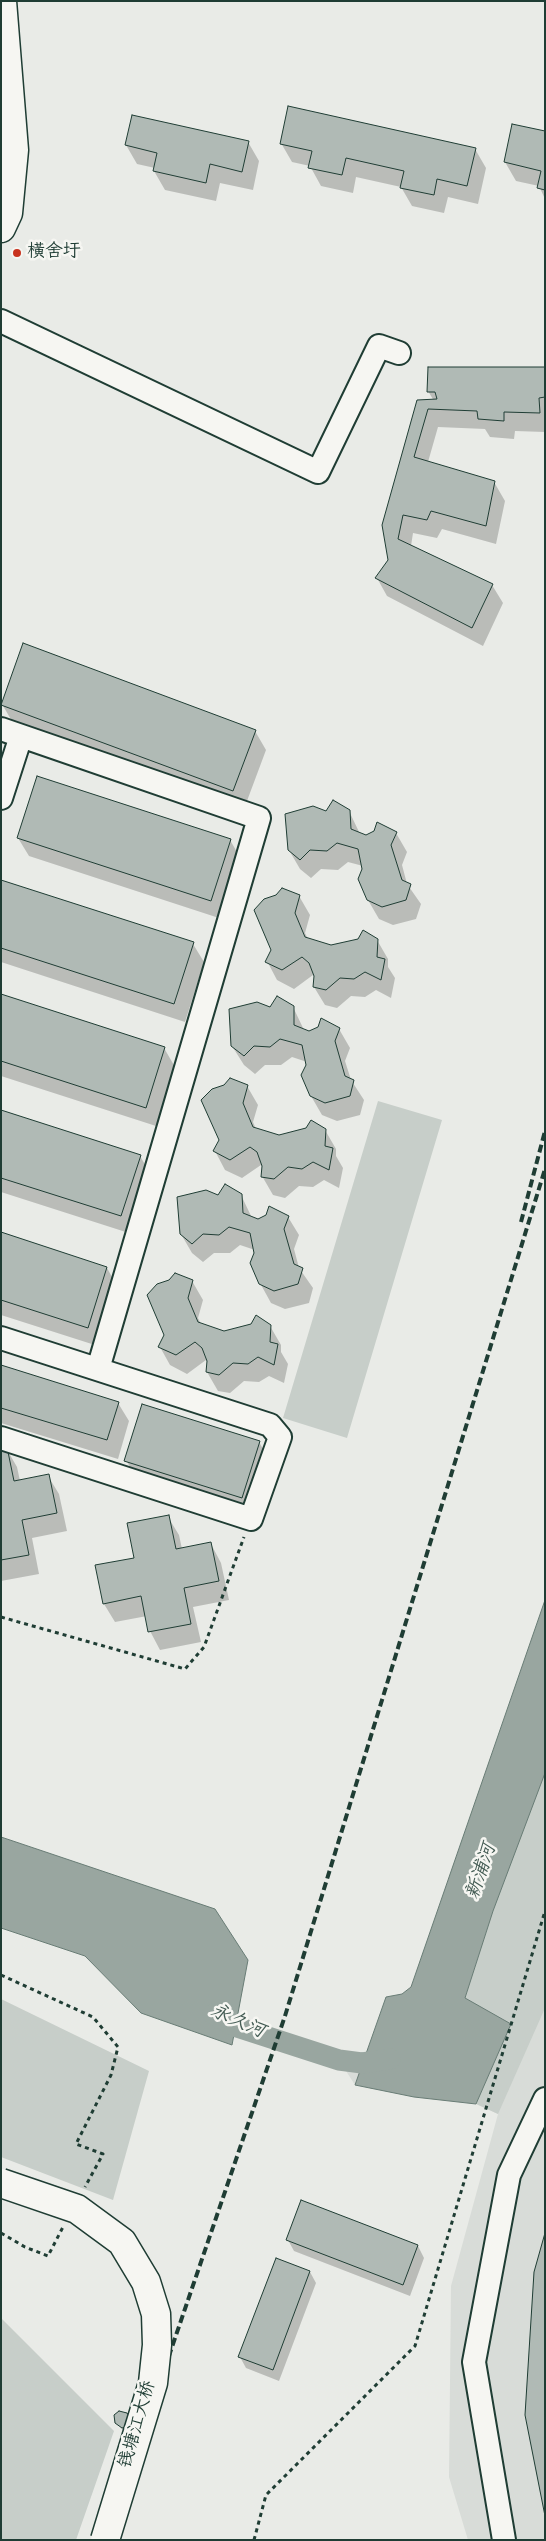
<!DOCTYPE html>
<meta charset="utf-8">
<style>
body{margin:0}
#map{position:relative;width:546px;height:2541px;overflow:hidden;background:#e9ebe7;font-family:"Gochi Hand",sans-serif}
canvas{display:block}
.frame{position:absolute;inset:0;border:2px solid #1f3d34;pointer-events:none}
</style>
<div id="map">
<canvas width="546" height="2541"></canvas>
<div class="frame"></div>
</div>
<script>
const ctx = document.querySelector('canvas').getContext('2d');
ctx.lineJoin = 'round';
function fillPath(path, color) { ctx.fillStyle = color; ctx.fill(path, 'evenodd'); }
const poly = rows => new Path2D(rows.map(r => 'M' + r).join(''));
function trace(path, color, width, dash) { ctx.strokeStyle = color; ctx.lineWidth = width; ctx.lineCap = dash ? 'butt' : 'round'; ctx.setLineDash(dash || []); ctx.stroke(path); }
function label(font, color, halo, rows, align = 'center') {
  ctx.font = font + ' "Gochi Hand","LXGW WenKai TC",sans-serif'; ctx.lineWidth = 5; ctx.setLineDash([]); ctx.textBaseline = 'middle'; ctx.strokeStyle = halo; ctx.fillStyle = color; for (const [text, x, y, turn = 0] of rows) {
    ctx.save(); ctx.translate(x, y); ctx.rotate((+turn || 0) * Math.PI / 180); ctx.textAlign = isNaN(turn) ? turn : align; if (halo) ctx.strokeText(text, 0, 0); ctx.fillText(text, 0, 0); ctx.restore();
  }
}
const built = poly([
 [545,1689,545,2540,468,2540,449,2477,451,2286,498,2114,476,2103,414,2097,355,2085,339,2060,362,2063,422,2054]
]);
const green = poly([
 [378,1101,442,1120,347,1438,283,1418],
 [545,1749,545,2008,498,2114,476,2104,511,2024,465,1999],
 [1,1999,149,2071,113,2200,1,2157],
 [1,2318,114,2431,76,2540,1,2540]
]);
const water = poly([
 [545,1600,545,1773,493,1911,465,1998,511,2024,476,2104,414,2097,355,2085,386,1997,402,1994,411,1987,545,1600],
 [1,1837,215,1909,248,1960,232,2045,141,2013,85,1956,1,1928,1,1837]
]);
const shadow = poly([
 [545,132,545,199,539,186,516,181,505,162],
 [248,142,259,161,253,190,220,183,216,201,165,190,154,171,155,168,137,164,126,145],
 [281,143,475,149,486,168,478,204,448,197,444,213,412,206,401,187,356,177,353,193,321,186,310,166,292,162],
 [545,368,545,432,515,431,514,439,490,437,485,429,438,427,428,462,494,482,505,501,496,544,442,529,437,538,413,533,411,546,492,585,503,603,483,646,387,596,377,578,389,560,418,401,434,401,428,391],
 [2,704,255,731,266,750,244,809,13,723],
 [349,811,360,834,366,836,396,833,407,852,402,865,407,884,421,904,416,919,393,925,379,919,368,900,363,866,348,862,338,870,321,869,311,878,300,869,289,850,327,812],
 [18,838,230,840,241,859,222,919,29,856],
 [1,881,193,944,204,962,185,1022,1,962],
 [299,896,310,915,305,933,308,939,331,947,377,940,388,959,388,967,395,978,391,998,376,990,365,997,351,996,337,1008,325,1005,314,987,315,977,313,975,294,989,277,980,267,961],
 [1,995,164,1048,175,1067,156,1126,1,1076],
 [293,1007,304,1030,309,1032,339,1029,350,1048,345,1061,351,1080,364,1100,360,1115,337,1121,322,1115,311,1096,307,1062,292,1057,281,1065,265,1065,255,1074,244,1065,232,1046,270,1008],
 [247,1086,258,1105,253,1122,256,1129,279,1136,325,1130,336,1149,336,1156,343,1168,339,1188,324,1180,313,1187,299,1186,285,1198,273,1195,262,1176,263,1167,261,1165,242,1178,225,1170,215,1151],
 [1,1111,140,1156,151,1175,132,1234,1,1192],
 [241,1195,252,1218,258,1220,288,1217,299,1235,294,1249,299,1268,313,1288,309,1303,285,1309,271,1303,260,1283,255,1250,240,1245,230,1253,214,1253,203,1262,192,1253,181,1234,219,1196],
 [1,1233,107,1268,117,1286,98,1346,1,1315],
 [192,1281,203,1300,198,1318,201,1324,224,1332,270,1326,281,1345,281,1352,288,1364,284,1383,269,1376,259,1382,244,1381,230,1393,218,1391,207,1372,208,1362,206,1360,187,1374,170,1365,160,1347],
 [1,1367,118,1403,129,1421,118,1459,1,1423],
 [259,1442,270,1461,253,1516,137,1479,126,1460],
 [6,1448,17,1467,20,1481,48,1476,59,1494,67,1531,32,1538,39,1574,1,1581,1,1449],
 [168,1517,179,1535,182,1549,211,1544,221,1563,229,1600,193,1607,201,1642,160,1650,150,1631,147,1616,115,1622,104,1604],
 [302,2202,418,2246,424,2258,410,2296,294,2251,288,2240],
 [310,2272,316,2283,279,2381,246,2368,240,2357],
 [116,2423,132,2424,124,2431]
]);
const canal = poly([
 [213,2014,237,2027,339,2060,362,2063,390,2059]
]);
const building = poly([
 [288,106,476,148,467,186,437,179,434,195,400,188,404,171,346,158,342,175,308,168,312,151,280,144,288,106],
 [132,115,249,141,242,172,210,164,206,183,153,171,157,153,125,145,132,115],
 [512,124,545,131,545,190,537,188,541,171,504,162,512,124],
 [428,367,545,367,545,397,539,398,540,413,504,412,504,421,478,419,477,411,428,409,414,457,495,481,486,526,431,511,427,520,403,515,398,539,493,584,472,628,375,578,388,560,382,525,417,400,437,399,435,392,427,392,428,367],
 [23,643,256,730,233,791,1,705,23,643],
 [37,776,231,839,211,901,17,838,37,776],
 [333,800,350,810,351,829,366,835,374,831,377,822,397,832,391,845,402,880,411,884,406,900,382,907,367,900,358,879,362,869,358,849,337,843,327,851,310,850,300,860,288,850,285,814,313,806,326,811,333,800],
 [1,880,194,942,174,1004,1,948,1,880],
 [282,888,300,895,295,913,305,937,331,945,358,939,363,930,378,939,377,957,385,959,381,980,365,972,354,979,340,978,326,990,313,987,314,976,309,963,302,957,282,970,265,962,271,950,254,910,264,899,276,895,282,888],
 [1,994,165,1047,146,1108,1,1061,1,994],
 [277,996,294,1006,294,1025,309,1031,318,1027,321,1018,340,1028,335,1041,345,1076,354,1080,350,1096,325,1103,310,1096,301,1075,306,1065,302,1045,280,1039,270,1047,254,1046,244,1056,231,1046,229,1009,257,1002,270,1007,277,996],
 [230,1078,248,1085,243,1103,253,1127,279,1135,306,1128,311,1120,326,1129,325,1146,333,1148,329,1170,313,1162,302,1169,288,1167,274,1179,261,1177,262,1166,257,1152,250,1147,230,1160,213,1151,219,1140,201,1100,212,1089,224,1085,230,1078],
 [1,1110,141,1155,121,1216,1,1178,1,1110],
 [225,1184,242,1194,243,1213,258,1219,266,1215,269,1206,289,1216,284,1229,294,1264,303,1268,298,1284,274,1291,259,1284,250,1263,254,1253,250,1233,229,1227,219,1235,203,1234,192,1244,180,1234,177,1197,206,1190,218,1195,225,1184],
 [1,1232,107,1267,88,1328,1,1300,1,1232],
 [175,1273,193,1280,188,1298,198,1322,224,1331,251,1324,256,1315,271,1325,270,1342,278,1344,274,1365,258,1357,248,1364,233,1363,219,1375,206,1372,207,1361,202,1348,195,1342,176,1355,158,1347,164,1335,147,1295,157,1284,169,1280,175,1273],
 [1,1365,119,1402,107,1440,1,1408,1,1365],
 [142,1404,260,1441,242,1498,124,1461,142,1404],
 [7,1447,14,1481,49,1474,57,1513,22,1520,29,1555,1,1560,1,1448,7,1447],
 [169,1515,176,1549,211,1542,219,1581,184,1588,191,1624,148,1632,141,1596,103,1604,95,1565,134,1558,127,1523,169,1515],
 [301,2200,418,2245,403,2285,286,2240,301,2200],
 [545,2233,545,2516,525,2415,534,2272,545,2233],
 [276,2258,310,2271,273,2370,238,2357,276,2258],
 [119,2411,127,2413,131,2419,128,2426,122,2428,115,2423,114,2415,119,2411]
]);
const path = poly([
 [1,1617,185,1669,204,1647,244,1537],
 [1,1975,93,2017,118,2047,111,2075,76,2144,103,2154,85,2187],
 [1,2233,25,2247,48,2256,63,2227],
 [254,2540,266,2495,415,2346,545,1911]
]);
const minor = poly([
 [1,321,318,472,379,346,399,353],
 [1,729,259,818,98,1369],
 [1,798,21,736],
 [1,1338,270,1425,280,1437,251,1519,1,1438],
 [504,2540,474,2362,509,2175,545,2099]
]);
const major = poly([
 [1,228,8,213,14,150,2,1]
]);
const rail = poly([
 [521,1222,545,1131],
 [111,2540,159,2385,285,2016,545,1169]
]);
const majorBridge = poly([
 [1,2183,77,2209,122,2242,146,2282,156,2314,157,2345,153,2383,105,2540]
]);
const markers = [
 [17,253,5,"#c8321e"]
];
const poiNames = [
 ["横舍圩",27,253]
];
const streetNames = [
 ["钱塘江大桥",139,2425,-74]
];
const waterNames = [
 ["新浦河",483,1872,-71],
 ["永久河",237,2023,24]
];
fillPath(built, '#d8dcd8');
fillPath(green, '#c7cec9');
fillPath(water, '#99a6a0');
trace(water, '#687c75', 1);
fillPath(shadow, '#0003');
trace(canal, '#99a6a0', 21);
fillPath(building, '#b0bab5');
trace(building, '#1f3d34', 1);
trace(minor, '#1f3d34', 26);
trace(major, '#1f3d34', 31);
trace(path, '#1f3d34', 3, [4, 4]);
trace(minor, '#f6f6f2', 22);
trace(major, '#f6f6f2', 28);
trace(rail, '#1f3d34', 4, [8, 4]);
trace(majorBridge, '#1f3d34', 31, []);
trace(majorBridge, '#f6f6f2', 28);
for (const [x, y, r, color] of markers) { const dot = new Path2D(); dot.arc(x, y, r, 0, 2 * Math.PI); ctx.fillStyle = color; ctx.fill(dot); trace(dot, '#f6f6f2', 2); }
label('18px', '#1f3d34', '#f6f6f2', poiNames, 'left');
label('18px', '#1f3d34', '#f6f6f2', streetNames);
label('italic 19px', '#445c54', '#f6f6f2', waterNames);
</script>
